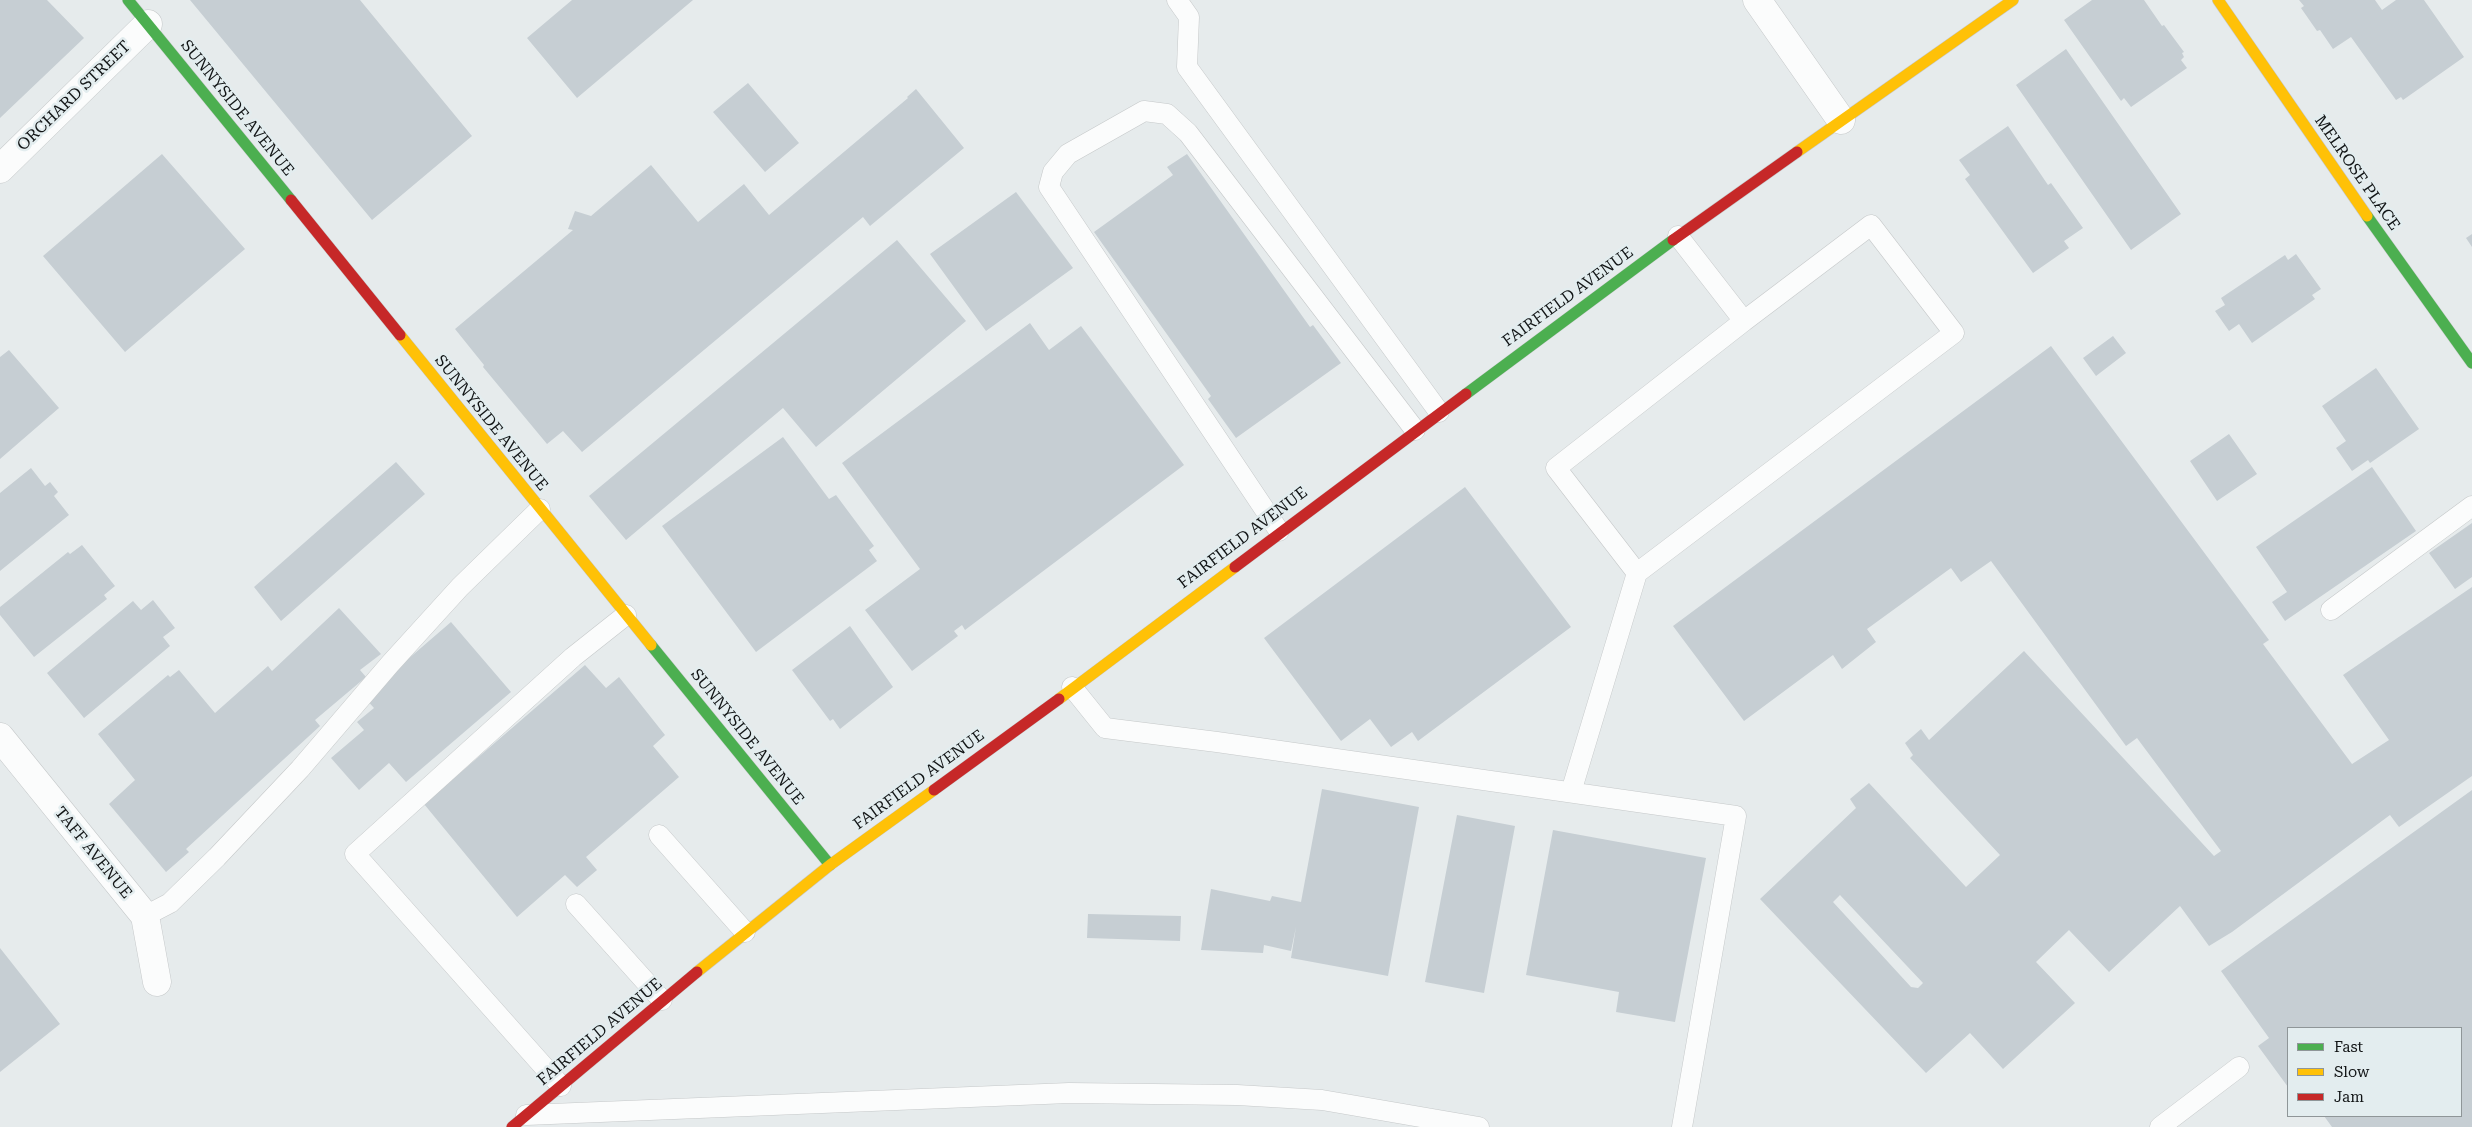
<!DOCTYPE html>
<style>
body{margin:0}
#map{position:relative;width:2472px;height:1127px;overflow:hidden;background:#e6ebec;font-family:"Roboto Serif",serif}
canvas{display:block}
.legend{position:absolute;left:2287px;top:1027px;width:175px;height:90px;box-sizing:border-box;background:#e3edef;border:1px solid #8f9698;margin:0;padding:6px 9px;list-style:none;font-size:15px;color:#111415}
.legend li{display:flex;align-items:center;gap:10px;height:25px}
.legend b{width:25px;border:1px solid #8f9698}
</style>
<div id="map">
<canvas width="2472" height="1127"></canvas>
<ul class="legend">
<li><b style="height:6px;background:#4caf50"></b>Fast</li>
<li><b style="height:6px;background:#ffc107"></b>Slow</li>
<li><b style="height:6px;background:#c62828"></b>Jam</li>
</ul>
</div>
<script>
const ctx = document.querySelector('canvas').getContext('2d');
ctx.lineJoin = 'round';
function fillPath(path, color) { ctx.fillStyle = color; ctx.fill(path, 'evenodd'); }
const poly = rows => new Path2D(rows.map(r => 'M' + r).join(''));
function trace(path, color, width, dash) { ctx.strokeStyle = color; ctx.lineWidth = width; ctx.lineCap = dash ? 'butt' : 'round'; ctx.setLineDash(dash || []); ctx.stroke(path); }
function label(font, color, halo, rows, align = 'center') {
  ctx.font = font + ' "Roboto Serif",serif'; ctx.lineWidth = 5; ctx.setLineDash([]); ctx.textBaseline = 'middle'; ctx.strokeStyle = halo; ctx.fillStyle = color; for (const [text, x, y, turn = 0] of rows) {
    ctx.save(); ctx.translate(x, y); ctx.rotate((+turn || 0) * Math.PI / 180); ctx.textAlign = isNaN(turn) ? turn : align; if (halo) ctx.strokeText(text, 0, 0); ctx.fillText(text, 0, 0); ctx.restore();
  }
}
const building = poly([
 [0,0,47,0,84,38,0,118],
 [190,0,360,0,472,136,372,220],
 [572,0,693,0,577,98,527,38],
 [2092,0,2144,0,2162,26,2164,25,2184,52,2182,53,2184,57,2181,60,2187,68,2131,107,2124,98,2121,101,2064,20],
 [2299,0,2375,0,2382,10,2396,0,2424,0,2464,57,2403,100,2401,97,2396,100,2351,37,2333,49,2320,30,2317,31,2301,8,2304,6],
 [2066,49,2181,214,2131,250,2016,85],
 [748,83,799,143,765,172,713,112],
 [916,89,964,148,870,226,863,217,582,452,563,431,547,444,483,367,484,365,455,329,573,230,568,229,575,211,591,216,651,165,698,222,744,184,769,215,908,98,907,97],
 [2008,126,2048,185,2051,183,2083,228,2064,241,2069,248,2033,273,1965,179,1970,175,1959,160],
 [162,154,245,249,125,352,43,256],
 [1187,154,1310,327,1313,325,1341,363,1236,438,1208,399,1211,396,1094,232,1173,175,1167,167],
 [1016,192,1073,268,986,331,930,254],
 [2472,234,2472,247,2466,238],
 [897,240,966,321,816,447,783,408,626,540,589,496],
 [2296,254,2321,289,2312,295,2315,299,2252,343,2239,324,2229,331,2215,311,2225,305,2221,298,2285,255,2288,260],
 [1030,323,1049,350,1081,326,1184,465,965,630,962,625,954,631,958,636,912,671,865,610,920,569,842,463],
 [2113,336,2126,353,2096,376,2083,358],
 [2051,346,2269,640,2263,644,2352,764,2389,740,2343,675,2472,587,2472,776,2399,827,2390,815,2232,932,2209,946,2180,906,2109,972,2069,930,2036,962,2075,1003,2003,1069,1970,1033,1926,1073,1760,899,1856,808,1850,799,1869,783,1966,887,2000,855,1910,758,1913,755,1905,743,1921,729,1929,740,2024,651,2214,856,2221,851,2137,738,2126,746,1991,561,1961,582,1951,568,1867,629,1876,642,1842,669,1833,655,1744,721,1673,626],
 [1840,895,1923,983,1918,988,1911,987,1833,902],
 [9,350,59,408,0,459,0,357],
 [2376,368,2419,429,2370,463,2368,460,2352,471,2336,448,2346,441,2322,406],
 [2229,434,2257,474,2217,501,2190,461],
 [783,437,829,499,836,495,874,546,869,550,877,561,756,652,662,526],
 [396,462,425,494,281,621,254,587],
 [2372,467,2416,531,2285,621,2272,602,2287,592,2256,547],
 [31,468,45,486,50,482,58,492,54,496,69,515,0,571,0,493],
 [1465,487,1571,627,1418,741,1412,732,1391,747,1370,719,1341,741,1264,638],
 [2472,523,2472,577,2455,589,2429,553],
 [82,545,115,586,104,595,107,599,34,657,0,615,0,607,68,552,70,554],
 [153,600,175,628,163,637,170,646,84,718,47,673,133,601,141,610],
 [339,608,381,654,360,670,366,677,315,720,320,726,186,849,189,852,166,872,109,804,135,780,98,734,168,675,170,677,179,670,215,713,268,666,272,671],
 [451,622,511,692,406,782,389,763,359,790,331,758,364,730,357,722,374,708,364,697],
 [850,626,893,687,840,729,833,719,830,721,792,670],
 [585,665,606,688,619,677,665,735,653,746,679,777,586,857,597,870,577,887,565,875,517,917,424,804],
 [1322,789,1419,807,1388,976,1291,958,1296,927,1291,951,1264,945,1263,953,1201,950,1211,889,1270,901,1272,896,1301,902],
 [2472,790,2472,1127,2332,1127,2324,1116,2461,1116,2461,1028,2288,1028,2288,1087,2258,1046,2269,1038,2221,971],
 [1457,815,1515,826,1484,993,1425,982],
 [1553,830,1706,858,1675,1022,1616,1012,1619,992,1526,975],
 [1088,914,1181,916,1180,941,1087,938],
 [0,948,60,1024,0,1072]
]);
const lane = poly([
 [1177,0,1189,17,1187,67,1439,412],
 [1279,531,1049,187,1053,172,1068,154,1144,111,1167,114,1188,133,1415,430],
 [1637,573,1954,333,1871,225,1744,321],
 [2331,610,2472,506],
 [1072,687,1105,728,1217,742,1736,816,1682,1127],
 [1571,792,1637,573,1556,468,1744,321,1678,236],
 [659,835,745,932],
 [576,904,662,1000],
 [145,916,170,903,217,857,300,769,390,664,460,587,540,509],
 [561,1086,355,854,573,657,626,615],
 [526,1115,1069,1093,1237,1095,1322,1100,1479,1127],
 [2160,1127,2239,1067]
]);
const street = poly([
 [1757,0,1841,120],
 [0,169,148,24],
 [0,737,145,916,157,982]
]);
const fast = poly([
 [128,0,291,200],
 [2367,216,2472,363],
 [1466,394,1673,240],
 [651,645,830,865]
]);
const slow = poly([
 [2218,0,2367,216],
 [1797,152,2013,0],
 [400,335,651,645],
 [1059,699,1235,567],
 [697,972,830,865,934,790]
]);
const jam = poly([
 [291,200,400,335],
 [1673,240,1797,152],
 [1235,567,1466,394],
 [934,790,1059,699],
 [512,1127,697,972]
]);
const streetNames = [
 ["ORCHARD STREET",74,96,-44],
 ["SUNNYSIDE AVENUE",237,108,51],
 ["MELROSE PLACE",2357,173,55],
 ["FAIRFIELD AVENUE",1568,297,-36],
 ["SUNNYSIDE AVENUE",491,423,51],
 ["FAIRFIELD AVENUE",1243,538,-37],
 ["SUNNYSIDE AVENUE",747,737,51],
 ["FAIRFIELD AVENUE",919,780,-36],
 ["TAFF AVENUE",93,853,51],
 ["FAIRFIELD AVENUE",600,1032,-40]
];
fillPath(building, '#c6ced3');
trace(lane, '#c5c8c9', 21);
trace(street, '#c5c8c9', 29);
trace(fast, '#c5c8c9', 12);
trace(slow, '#c5c8c9', 12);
trace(jam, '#c5c8c9', 12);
trace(lane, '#fbfcfc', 20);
trace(street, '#fbfcfc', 28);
trace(fast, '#4caf50', 11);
trace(slow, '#ffc107', 11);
trace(jam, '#c62828', 11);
label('16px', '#111415', '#e3edef', streetNames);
</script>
